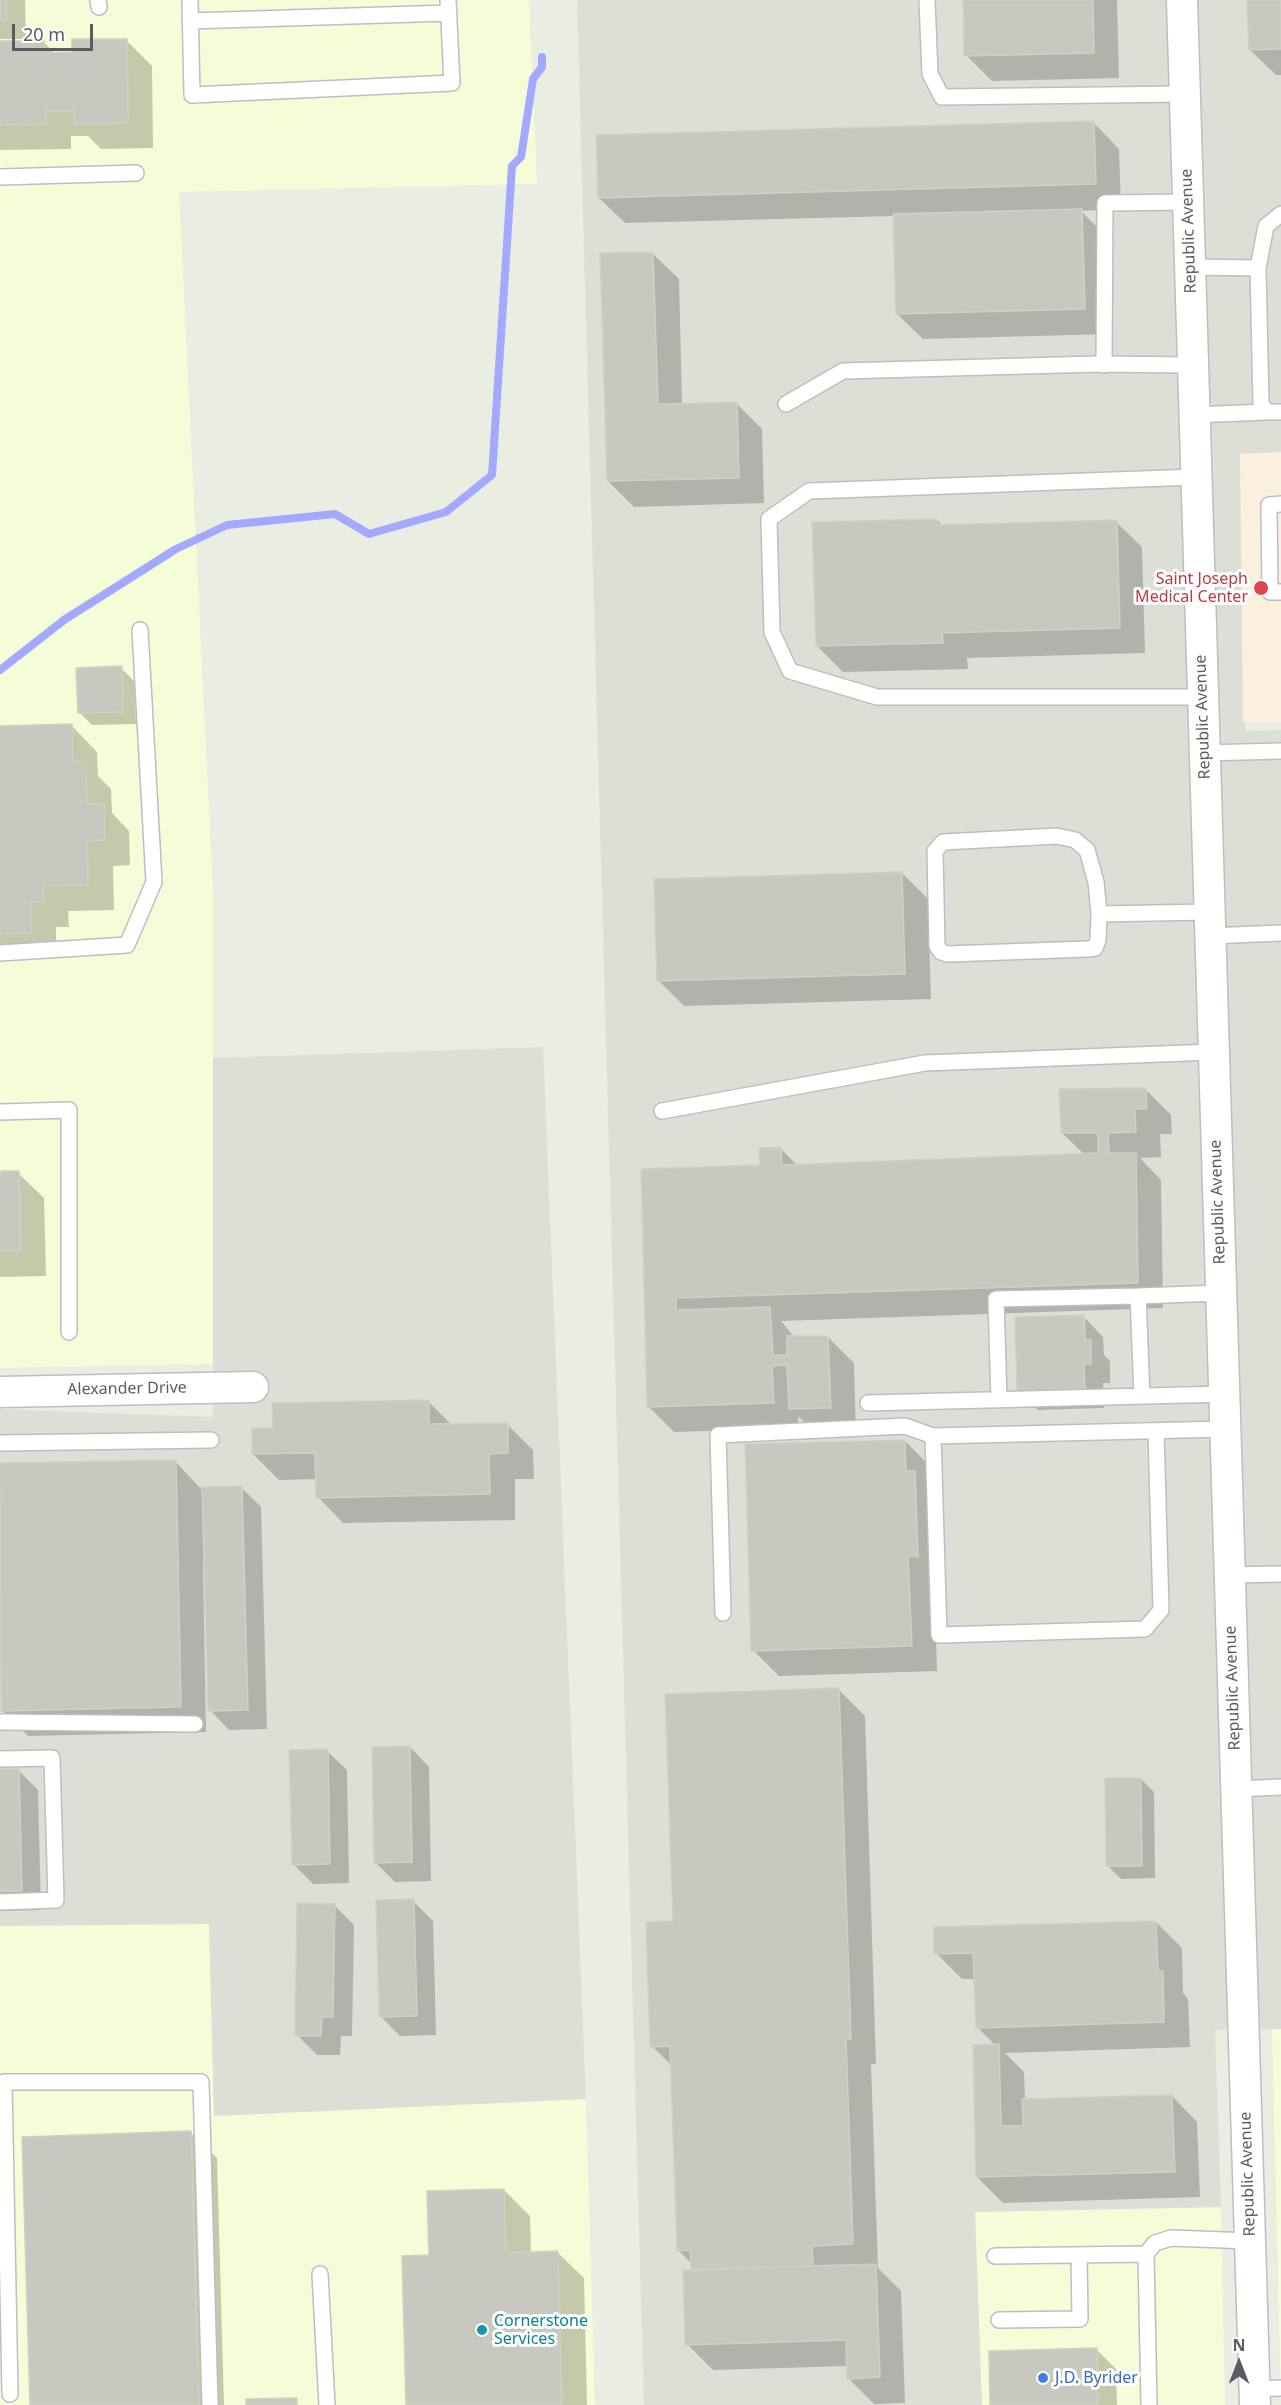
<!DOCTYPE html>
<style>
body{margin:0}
#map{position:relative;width:1281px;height:2405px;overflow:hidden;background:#eaede2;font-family:"Noto Sans",sans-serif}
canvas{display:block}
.north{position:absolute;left:1209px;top:2333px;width:60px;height:60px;-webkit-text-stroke:4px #fff;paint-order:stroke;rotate:0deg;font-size:16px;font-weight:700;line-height:24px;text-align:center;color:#5b5b63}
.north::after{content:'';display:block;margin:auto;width:21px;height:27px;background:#5b5b63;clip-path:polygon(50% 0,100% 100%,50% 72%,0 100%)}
.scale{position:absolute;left:12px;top:24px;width:81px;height:27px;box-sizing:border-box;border:3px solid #5b5b63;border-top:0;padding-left:8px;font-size:18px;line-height:21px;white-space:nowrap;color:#5b5b63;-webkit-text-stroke:4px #fff;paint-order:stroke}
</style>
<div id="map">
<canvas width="1281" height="2405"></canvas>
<div class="north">N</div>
<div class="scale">20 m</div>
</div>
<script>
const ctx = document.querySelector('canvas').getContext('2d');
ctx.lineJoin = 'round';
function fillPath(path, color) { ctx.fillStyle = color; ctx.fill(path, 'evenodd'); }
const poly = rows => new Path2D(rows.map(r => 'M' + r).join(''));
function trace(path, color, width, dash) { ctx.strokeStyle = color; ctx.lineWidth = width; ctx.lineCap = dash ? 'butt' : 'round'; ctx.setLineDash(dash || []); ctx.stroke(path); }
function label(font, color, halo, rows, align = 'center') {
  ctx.font = font + ' "Noto Sans",sans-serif'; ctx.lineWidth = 6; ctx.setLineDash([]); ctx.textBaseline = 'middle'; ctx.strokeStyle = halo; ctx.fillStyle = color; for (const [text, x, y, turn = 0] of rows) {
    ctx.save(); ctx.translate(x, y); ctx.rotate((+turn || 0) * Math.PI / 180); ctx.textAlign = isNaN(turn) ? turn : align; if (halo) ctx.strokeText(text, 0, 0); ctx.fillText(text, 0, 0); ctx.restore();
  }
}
const commercial = poly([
 [0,0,529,0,537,184,179,192,213,892,213,1364,0,1368],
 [209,1924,214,2116,586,2099,595,2405,0,2405,0,1926],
 [1272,2029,1281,2029,1281,2405],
 [1221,2207,1225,2405,982,2405,975,2212]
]);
const industrial = poly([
 [577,0,1281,0,1281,452,1240,454,1245,731,1281,730,1281,2029,1215,2030,1221,2207,975,2212,982,2405,644,2405],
 [543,1047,586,2099,214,2116,209,1924,0,1926,0,1409,213,1417,213,1058]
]);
const medical = poly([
 [1281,452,1281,722,1243,722,1240,454]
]);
const shadow = poly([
 [0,0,25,0,26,39,0,39],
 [965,0,1117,0,1119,78,992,81,966,55],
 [1248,0,1281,0,1281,75,1276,75,1250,50],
 [126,40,152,66,153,148,101,149,88,136,71,136,71,149,0,150,0,43,44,42,55,54,74,54],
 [1094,123,1119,149,1121,209,1081,211,1107,237,1110,334,923,339,897,314,894,216,625,223,599,198],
 [653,254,679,279,682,405,736,403,762,429,764,503,634,507,608,481],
 [937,520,943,526,1116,522,1142,547,1145,653,967,658,968,669,843,672,817,646],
 [121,668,134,681,136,724,92,725,79,712],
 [72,726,97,752,98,776,111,789,112,813,129,831,130,865,113,866,114,910,68,911,69,927,56,927,56,958,0,960,0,728],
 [902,873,928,899,931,999,684,1006,658,980],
 [1145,1089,1171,1115,1172,1134,1160,1134,1161,1157,1140,1158,1161,1180,1163,1308,781,1321,795,1338,828,1337,854,1363,856,1433,816,1434,798,1416,799,1428,674,1432,648,1406,642,1170,761,1166,781,1149,798,1166,1085,1155,1062,1133],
 [0,1173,18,1173,44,1198,46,1276,0,1277],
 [1084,1317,1103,1337,1104,1355,1110,1361,1110,1383,1103,1383,1104,1408,1038,1410,1018,1391],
 [428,1401,452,1425,507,1424,533,1450,534,1479,515,1479,515,1520,343,1523,318,1497,317,1479,279,1480,253,1454,274,1429],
 [905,1441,931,1467,937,1671,779,1676,753,1650],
 [175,1461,201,1489,241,1487,261,1507,267,1729,229,1730,210,1710,206,1564,203,1564,206,1732,28,1736,2,1710,0,1465],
 [839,1690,865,1716,876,2064,871,2064,878,2268,901,2291,905,2403,874,2404,848,2378,848,2366,713,2370,687,2344,692,2264,678,2250,672,2066,652,2046,674,1923],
 [410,1747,429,1767,431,1881,395,1882,375,1862],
 [327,1751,347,1770,349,1883,313,1884,293,1864],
 [0,1771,19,1771,38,1790,41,1910,0,1911],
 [1141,1779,1154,1792,1155,1878,1121,1879,1108,1866],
 [413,1901,433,1921,436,2035,400,2036,380,2016],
 [334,1905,354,1925,352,2036,341,2036,340,2055,317,2055,297,2035],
 [1156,1922,1182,1948,1183,1993,1188,1999,1190,2047,1005,2053,1024,2072,1025,2100,1172,2096,1197,2122,1200,2197,1003,2203,977,2177,996,2046,977,2027,976,1979,962,1979,936,1953],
 [191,2133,217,2158,224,2405,31,2405],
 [504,2190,530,2216,531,2254,558,2253,584,2278,587,2405,408,2405,431,2256],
 [1096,2349,1116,2369,1117,2405,992,2405]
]);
const stream = poly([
 [0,670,64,620,176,549,227,525,335,514,369,534,446,512,492,475,512,166,521,157,533,79,542,67,542,57]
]);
const building = poly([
 [0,0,6,0,7,20,0,20,0,0],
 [963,0,1093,0,1094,53,964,56,963,0],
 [1247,0,1281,0,1281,49,1249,50,1247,0],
 [72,39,127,39,128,123,74,124,74,111,46,111,46,124,0,125,0,41,44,41,44,53,72,52,72,39],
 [1094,121,1096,184,598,198,596,135,1094,121],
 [1082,209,1085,309,896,314,893,214,1082,209],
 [653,252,658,404,737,402,739,478,607,481,600,253,653,252],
 [937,519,937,525,1117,520,1120,628,942,633,943,643,816,646,812,522,937,519],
 [122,666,123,712,78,713,76,668,122,666],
 [72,724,73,762,86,762,87,804,104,804,105,840,87,841,88,885,43,886,43,902,31,902,31,933,0,934,0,726,72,724],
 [902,872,905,974,657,981,654,879,902,872],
 [1146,1088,1147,1109,1135,1109,1136,1132,1108,1133,1109,1153,1136,1153,1138,1283,676,1298,676,1310,770,1307,773,1355,787,1355,787,1336,828,1336,831,1408,789,1409,787,1365,772,1366,774,1403,647,1407,641,1169,760,1165,759,1148,781,1147,782,1165,1098,1153,1098,1133,1061,1133,1059,1089,1146,1088],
 [0,1171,19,1171,21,1251,0,1251,0,1171],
 [1084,1315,1085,1340,1091,1340,1091,1364,1084,1364,1085,1389,1017,1391,1015,1317,1084,1315],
 [429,1400,429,1424,508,1423,508,1453,489,1454,490,1494,316,1498,315,1453,252,1454,252,1428,273,1428,272,1403,429,1400],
 [905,1440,906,1471,915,1471,918,1557,908,1556,912,1646,751,1651,745,1444,905,1440],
 [176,1460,181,1707,1,1711,0,1463,176,1460],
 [242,1486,248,1710,208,1711,202,1487,242,1486],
 [839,1688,851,2039,846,2039,853,2244,812,2246,813,2266,691,2270,690,2250,677,2251,670,2046,650,2047,646,1922,673,1921,665,1694,839,1688],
 [410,1746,412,1862,374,1863,372,1747,410,1746],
 [328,1749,330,1864,292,1865,289,1750,328,1749],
 [0,1769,19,1769,22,1891,0,1891,0,1769],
 [1105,1778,1141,1778,1142,1866,1106,1866,1105,1778],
 [414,1899,417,2016,379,2017,376,1900,414,1899],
 [297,1903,335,1904,333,2017,322,2017,321,2036,295,2036,297,1903],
 [1156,1921,1158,1971,1163,1971,1164,2022,976,2028,973,1953,934,1954,934,1927,1156,1921],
 [999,2044,1001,2126,1023,2126,1022,2099,1172,2095,1175,2172,976,2177,973,2045,999,2044],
 [191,2131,199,2405,30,2405,22,2137,191,2131],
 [504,2189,506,2253,558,2251,562,2405,406,2405,402,2256,429,2255,427,2191,504,2189],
 [876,2264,880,2377,847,2379,846,2340,685,2345,683,2270,876,2264],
 [1097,2348,1098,2405,990,2405,989,2351,1097,2348],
 [297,2398,297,2405,246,2405,246,2399,297,2398]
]);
const service = poly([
 [98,0,99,7],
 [190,0,192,95,452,83,448,0],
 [927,0,930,74,942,97,1184,94],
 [190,21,449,13],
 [0,177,136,173],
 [1281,214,1266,226,1258,268,1261,403,1266,412,1281,412],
 [1190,267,1258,268],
 [1104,365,1105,203,1188,202],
 [786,404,843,371,1096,364,1193,365],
 [1194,415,1266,412],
 [1196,477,809,491,769,519,772,632,790,671,877,697,1203,697],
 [1281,504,1269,505,1270,592,1281,592],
 [1204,753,1281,751],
 [1099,914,1098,940,1095,948,1088,949,948,954,941,952,937,946,935,851,943,842,1057,836,1075,840,1087,850,1096,882,1099,914,1209,912],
 [1210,936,1281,933],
 [0,953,127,945,154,882,140,630],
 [662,1111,925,1063,1213,1052],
 [0,1112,69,1110,69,1332],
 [1138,1296,1221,1293],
 [999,1400,996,1299,1138,1296,1142,1396],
 [868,1403,1224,1394],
 [933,1436,939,1635,1145,1629,1161,1610,1156,1431],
 [0,1443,211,1440],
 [1229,1575,1281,1574],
 [723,1613,718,1435,905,1426,933,1436,1225,1429],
 [0,1722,195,1724],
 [0,1759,52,1758,56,1900,0,1902],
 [1236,1789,1281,1787],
 [995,2256,1146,2254],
 [320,2274,327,2405],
 [999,2320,1080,2319,1079,2255],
 [1254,2389,1281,2388],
 [10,2394,4,2082,201,2082,210,2405],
 [1149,2405,1146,2254,1155,2243,1171,2238,1250,2241]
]);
const minor = poly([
 [1182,0,1255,2405],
 [0,1392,253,1387]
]);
const markers = [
 [1261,588,8,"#e0444e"],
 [482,2330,6,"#0f9aa8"],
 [1043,2378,6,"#3f7fe0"]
];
const streetNames = [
 ["Republic Avenue",1189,231,-92],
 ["Republic Avenue",1203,717,-92],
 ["Republic Avenue",1218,1202,-92],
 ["Alexander Drive",127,1389,-1],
 ["Republic Avenue",1233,1688,-92],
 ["Republic Avenue",1248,2174,-92]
];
const healthNames = [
 ["Saint Joseph",1248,579],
 ["Medical Center",1248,597]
];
const cultureNames = [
 ["Cornerstone",494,2321],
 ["Services",494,2339]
];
const shopNames = [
 ["J.D. Byrider",1055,2378]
];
fillPath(commercial, '#f4fdd7');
fillPath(industrial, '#dddfd7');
fillPath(medical, '#fbefde');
fillPath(shadow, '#0003');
trace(stream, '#a2a9fe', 8);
fillPath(building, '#c7c8bf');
trace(building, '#cfd2c1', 1.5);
trace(service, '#bdbdc4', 18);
trace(minor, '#bdbdc4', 33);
trace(service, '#fff', 15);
trace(minor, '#fff', 30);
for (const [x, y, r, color] of markers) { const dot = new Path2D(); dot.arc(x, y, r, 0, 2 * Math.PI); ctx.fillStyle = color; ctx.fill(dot); trace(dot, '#fff', 2); }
label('16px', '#5b5b63', '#fff', streetNames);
label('16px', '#be3a42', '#fff', healthNames, 'right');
label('16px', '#0d838f', '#fff', cultureNames, 'left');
label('16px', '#366cbe', '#fff', shopNames, 'left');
</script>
